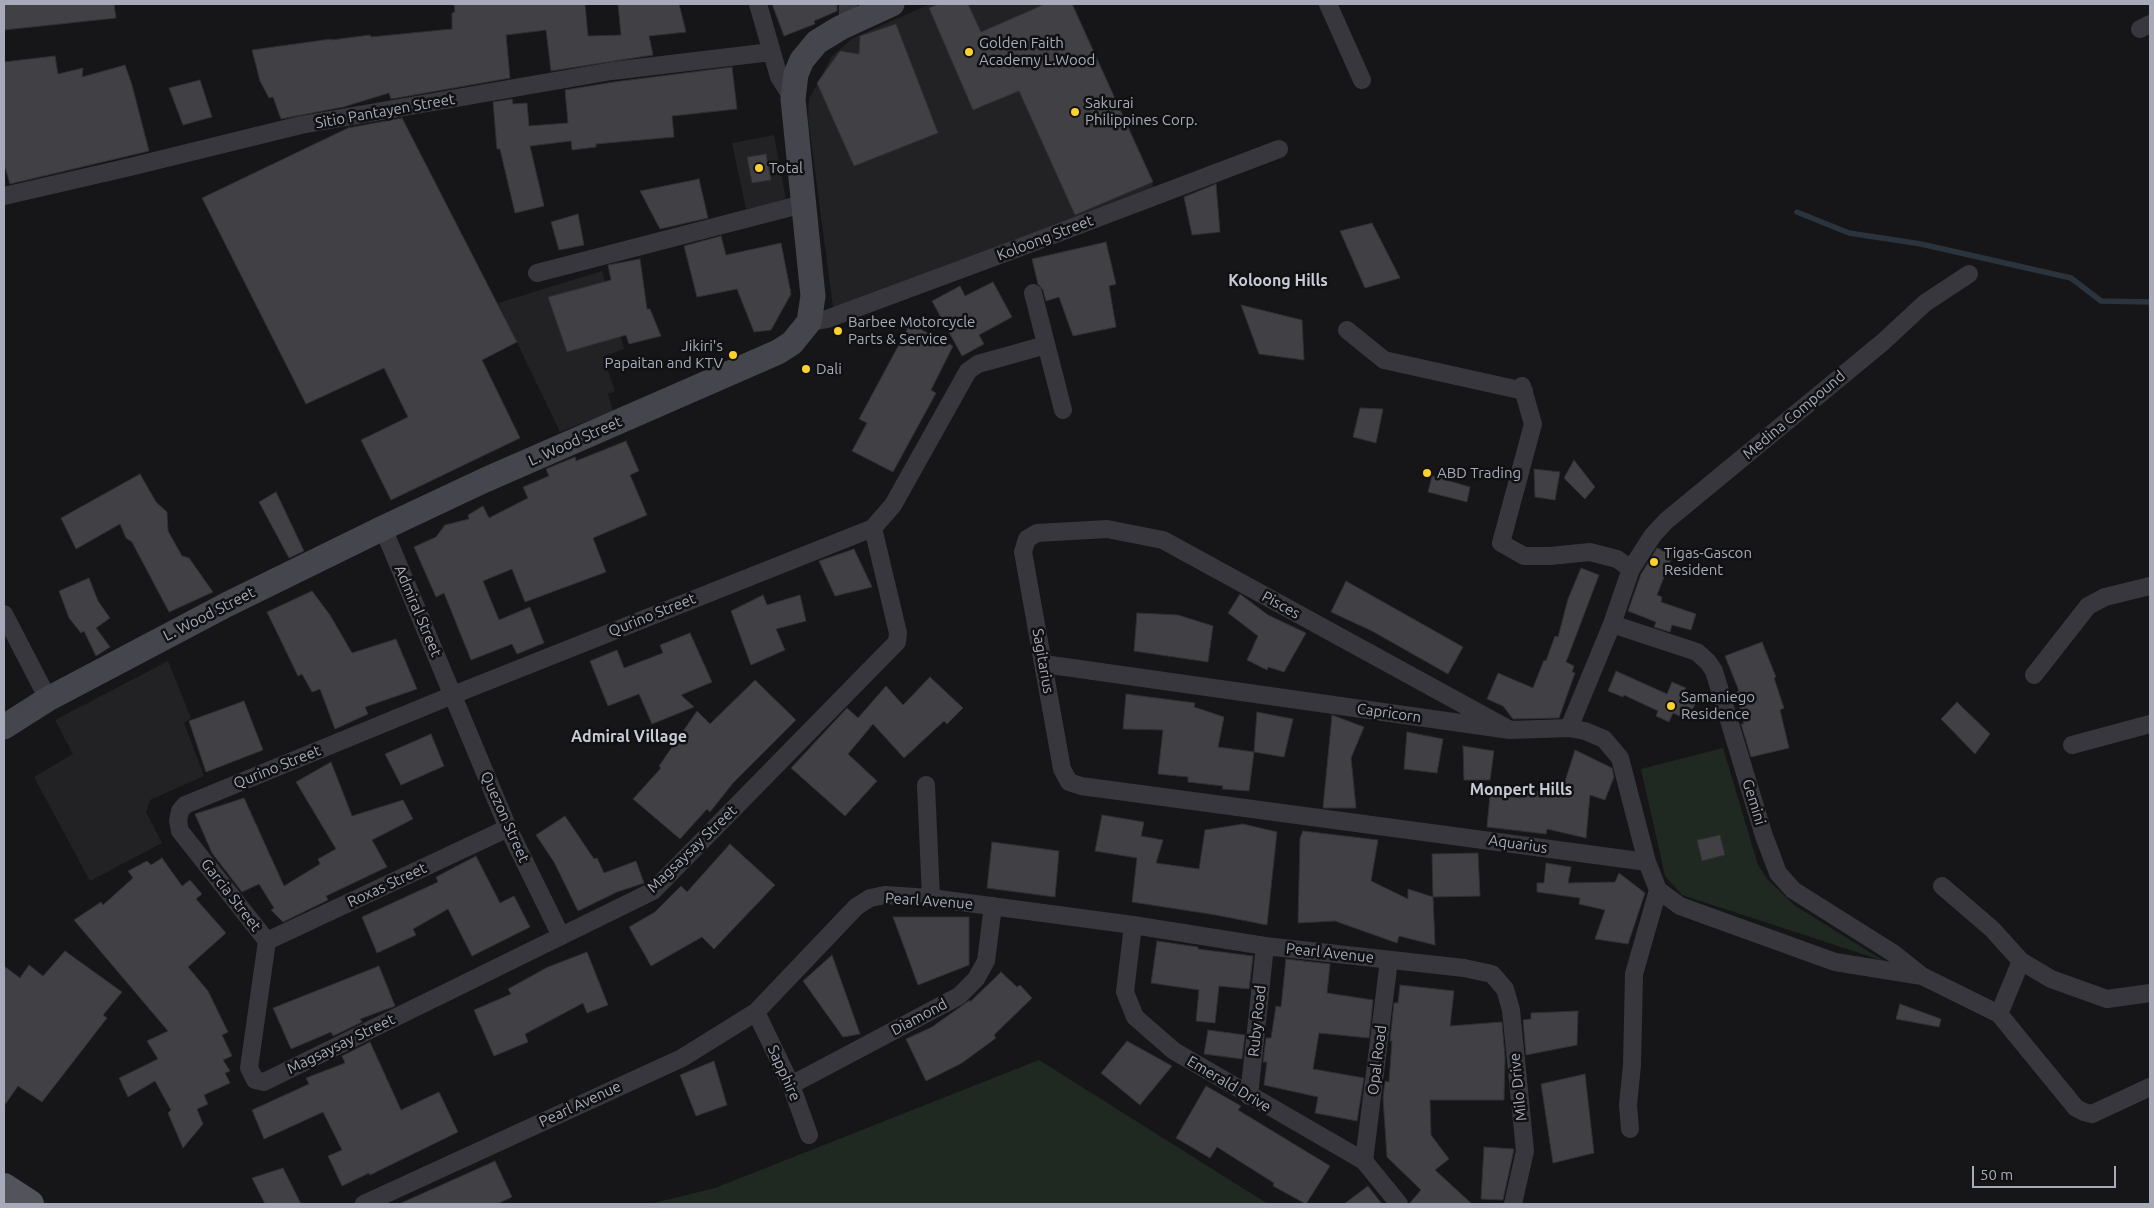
<!DOCTYPE html>
<style>
body{margin:0}
#map{position:relative;width:2154px;height:1208px;overflow:hidden;background:#161618;font-family:Ubuntu,sans-serif}
canvas{display:block}
.frame{position:absolute;inset:0;border:5px solid #a7aab9;pointer-events:none}
.scale{position:absolute;left:1972px;top:1166px;width:144px;height:22px;box-sizing:border-box;border:2px solid #a7aab9;border-top:0;padding-left:6px;font-size:15px;line-height:18px;white-space:nowrap;color:#a7aab9;-webkit-text-stroke:4px #111113;paint-order:stroke}
</style>
<div id="map">
<canvas width="2154" height="1208"></canvas>
<div class="frame"></div>
<div class="scale">50 m</div>
</div>
<script>
const ctx = document.querySelector('canvas').getContext('2d');
ctx.lineJoin = 'round';
function fillPath(path, color) { ctx.fillStyle = color; ctx.fill(path, 'evenodd'); }
const poly = rows => new Path2D(rows.map(r => 'M' + r).join(''));
function trace(path, color, width, dash) { ctx.strokeStyle = color; ctx.lineWidth = width; ctx.lineCap = dash ? 'butt' : 'round'; ctx.setLineDash(dash || []); ctx.stroke(path); }
function label(font, color, halo, rows, align = 'center') {
  ctx.font = font + ' Ubuntu,sans-serif'; ctx.lineWidth = 5; ctx.setLineDash([]); ctx.textBaseline = 'middle'; ctx.strokeStyle = halo; ctx.fillStyle = color; for (const [text, x, y, turn = 0] of rows) {
    ctx.save(); ctx.translate(x, y); ctx.rotate((+turn || 0) * Math.PI / 180); ctx.textAlign = isNaN(turn) ? turn : align; if (halo) ctx.strokeText(text, 0, 0); ctx.fillText(text, 0, 0); ctx.restore();
  }
}
const built = poly([
 [930,4,1073,4,1156,192,834,315,808,117,809,99,832,56,853,38],
 [774,135,786,200,746,209,732,143],
 [602,271,624,349,603,357,615,391,608,394,613,411,560,432,498,303],
 [168,661,191,718,184,723,204,776,150,800,146,812,162,843,90,881,34,777,73,754,55,720]
]);
const green = poly([
 [1723,748,1758,865,1768,880,1794,905,1884,961,1682,895,1665,876,1641,769],
 [1039,1060,1268,1204,650,1204,715,1188]
]);
const stream = poly([
 [1797,212,1849,233,1921,244,2071,278,2101,301,2150,302]
]);
const building = poly([
 [4,4,114,4,116,18,4,30,4,4],
 [454,4,585,4,588,36,621,35,618,4,679,4,686,32,649,36,653,55,551,71,546,30,506,35,510,78,391,99,389,93,343,107,281,119,273,97,269,98,260,81,252,50,331,39,331,40,370,35,371,37,452,29,452,13,455,12,454,4],
 [772,4,837,4,837,11,814,21,815,24,784,36,772,4],
 [938,4,968,4,981,32,1045,4,1072,4,1153,182,1075,215,1019,91,973,110,929,8,938,4],
 [896,24,938,133,854,166,817,83,840,51,859,54,860,36,896,24],
 [55,56,58,74,83,68,82,77,125,65,132,85,149,151,10,184,4,164,4,62,55,56],
 [732,67,737,109,672,116,674,137,596,144,596,147,572,150,571,141,530,146,544,206,515,213,500,149,497,149,493,102,512,99,513,104,527,103,529,126,568,123,565,90,614,82,732,67],
 [200,80,212,117,183,125,169,88,200,80],
 [402,118,517,342,482,360,520,438,391,500,361,440,408,417,384,368,306,404,202,198,348,128,402,118],
 [766,154,771,180,752,183,747,157,766,154],
 [699,179,708,218,660,229,640,191,699,179],
 [1216,184,1220,232,1192,235,1184,197,1216,184],
 [578,214,584,245,559,250,551,222,578,214],
 [1372,223,1400,278,1365,288,1340,231,1372,223],
 [721,236,726,255,781,243,791,294,771,330,754,332,737,289,697,297,684,246,721,236],
 [1106,242,1116,284,1109,286,1116,327,1073,336,1059,297,1046,301,1043,290,1038,284,1032,259,1106,242],
 [640,259,647,309,650,309,661,336,629,344,626,335,567,352,548,297,611,280,608,265,640,259],
 [993,282,1012,317,979,335,984,344,962,356,932,301,960,286,965,296,993,282],
 [1241,305,1302,320,1304,360,1259,354,1241,305],
 [910,324,953,346,931,390,936,393,893,472,852,451,867,423,859,419,910,324],
 [1360,408,1383,409,1376,443,1353,437,1360,408],
 [626,441,639,471,630,475,647,515,593,538,606,572,525,602,512,569,483,581,499,620,530,607,544,643,517,654,512,644,471,660,444,593,436,597,414,547,436,537,445,525,469,519,468,515,483,506,489,518,528,498,523,487,549,476,546,469,575,457,576,461,626,441],
 [1574,460,1595,487,1585,499,1564,478,1574,460],
 [1534,469,1560,472,1555,500,1535,497,1534,469],
 [140,474,156,502,167,512,168,531,182,556,189,558,213,592,169,612,132,542,126,538,120,524,76,549,61,518,140,474],
 [1432,476,1470,487,1467,502,1428,492,1432,476],
 [276,492,304,551,289,558,259,502,276,492],
 [1657,548,1673,554,1657,595,1662,597,1661,602,1696,614,1691,630,1672,625,1670,632,1654,627,1656,622,1628,611,1641,574,1657,548],
 [854,549,872,587,835,596,819,561,854,549],
 [1581,568,1599,575,1566,662,1574,666,1572,672,1575,673,1559,718,1513,719,1503,706,1487,699,1498,673,1533,688,1544,660,1546,661,1555,636,1558,637,1568,599,1581,568],
 [89,578,98,601,110,618,96,628,110,647,96,656,84,631,81,633,69,618,59,591,89,578],
 [1346,581,1463,647,1448,674,1372,631,1331,612,1346,581],
 [312,591,330,615,352,653,396,639,417,689,365,707,368,714,335,729,320,689,312,692,302,674,298,676,267,612,312,591],
 [1240,594,1268,615,1306,633,1284,672,1268,667,1267,670,1247,660,1258,636,1228,613,1240,594],
 [763,595,767,605,800,595,806,621,776,629,785,650,751,665,731,611,763,595],
 [1137,613,1178,615,1213,626,1208,662,1134,651,1137,613],
 [690,633,712,682,681,695,694,707,652,724,639,694,608,706,590,661,617,650,624,668,663,653,660,645,690,633],
 [1762,642,1776,677,1774,678,1784,708,1780,710,1789,748,1751,757,1741,724,1744,724,1739,707,1742,706,1737,692,1739,691,1725,656,1762,642],
 [1616,671,1667,694,1672,682,1686,688,1683,695,1696,702,1688,720,1673,713,1669,722,1656,716,1658,711,1624,695,1623,697,1608,691,1616,671],
 [930,677,963,708,947,724,944,721,904,758,873,724,848,754,877,781,845,816,791,768,847,708,858,718,886,686,903,705,930,677],
 [755,680,796,720,733,783,710,812,707,809,680,839,633,799,661,768,659,766,697,711,710,724,755,680],
 [1126,694,1195,703,1194,707,1224,717,1218,747,1254,752,1249,791,1222,789,1223,786,1188,782,1188,777,1158,774,1163,730,1123,729,1126,694],
 [244,701,263,750,206,772,189,721,244,701],
 [1957,702,1990,734,1975,754,1941,719,1957,702],
 [1257,712,1293,719,1284,757,1254,752,1257,712],
 [1332,715,1364,727,1351,758,1356,808,1323,808,1332,715],
 [1407,732,1443,739,1437,773,1404,769,1407,732],
 [431,734,444,766,401,785,385,754,431,734],
 [1463,746,1494,751,1490,780,1464,780,1463,746],
 [1575,750,1612,768,1614,777,1605,800,1590,795,1586,838,1547,829,1546,834,1487,827,1490,795,1521,798,1521,790,1561,794,1575,750],
 [331,762,352,816,403,800,413,819,372,840,387,867,326,896,328,900,283,922,271,910,274,908,259,884,242,892,212,853,195,814,244,798,284,886,320,864,318,859,336,849,296,782,331,762],
 [1102,815,1144,822,1141,836,1163,840,1156,863,1199,869,1205,830,1243,824,1277,832,1267,925,1216,915,1132,902,1137,858,1095,851,1102,815],
 [565,816,594,859,597,858,604,873,636,861,644,883,617,892,578,911,554,862,536,835,565,816],
 [1303,831,1378,840,1371,881,1408,899,1408,889,1433,897,1435,945,1399,936,1397,943,1335,921,1298,923,1300,838,1303,831],
 [1720,835,1725,855,1702,861,1697,840,1720,835],
 [992,842,1059,851,1055,897,987,888,992,842],
 [730,844,775,885,714,949,702,937,651,966,629,927,655,912,681,886,687,892,730,844],
 [1478,853,1480,896,1433,897,1432,854,1478,853],
 [476,856,500,903,514,896,530,927,472,956,448,909,413,929,416,935,377,953,362,917,438,882,436,877,476,856],
 [162,858,182,886,190,880,202,894,196,899,226,933,188,967,208,991,228,1032,222,1035,232,1056,223,1060,230,1071,225,1073,230,1083,204,1095,208,1104,197,1109,203,1124,183,1148,168,1113,171,1110,155,1081,128,1097,119,1078,158,1059,147,1041,168,1031,74,920,101,902,103,905,133,878,128,871,147,861,151,865,162,858],
 [1546,863,1571,867,1568,883,1615,882,1619,873,1645,893,1628,944,1595,939,1605,910,1579,904,1580,898,1537,892,1537,883,1544,883,1546,863],
 [893,917,969,917,969,965,918,985,893,917],
 [1157,941,1198,947,1198,949,1253,956,1249,989,1219,986,1215,1023,1196,1021,1199,990,1151,983,1157,941],
 [65,951,122,992,103,1015,107,1018,42,1102,18,1086,4,1106,4,966,20,978,29,965,43,976,65,951],
 [587,952,608,1005,587,1013,583,1003,525,1034,528,1042,494,1056,474,1010,511,994,508,989,548,967,587,952],
 [832,955,860,1034,843,1037,803,981,832,955],
 [1286,959,1330,964,1327,993,1373,1000,1369,1038,1319,1033,1313,1069,1364,1078,1357,1121,1315,1113,1318,1097,1264,1085,1267,1062,1263,1062,1266,1038,1271,1038,1276,1006,1281,1007,1286,959],
 [379,966,395,1006,360,1019,362,1022,333,1036,331,1032,291,1049,273,1008,379,966],
 [1001,972,1017,987,1020,985,1032,998,994,1035,996,1038,962,1063,926,1081,906,1039,932,1027,970,1000,970,1002,1001,972],
 [1400,985,1454,991,1450,1026,1502,1022,1505,1058,1504,1100,1430,1100,1431,1135,1449,1159,1435,1170,1472,1204,1409,1204,1421,1190,1387,1157,1383,1098,1385,1081,1389,1082,1392,1041,1390,1041,1394,1003,1398,1003,1400,985],
 [1900,1004,1941,1019,1939,1027,1896,1019,1900,1004],
 [1578,1011,1577,1045,1526,1055,1523,1020,1531,1019,1531,1013,1578,1011],
 [1208,1030,1245,1035,1242,1059,1204,1054,1208,1030],
 [1127,1041,1172,1066,1140,1105,1101,1073,1127,1041],
 [370,1042,401,1110,439,1092,458,1132,370,1175,369,1173,342,1186,328,1156,342,1150,323,1112,264,1139,252,1110,309,1084,306,1078,345,1063,342,1056,370,1042],
 [714,1061,727,1105,696,1116,680,1075,714,1061],
 [1585,1074,1594,1153,1553,1163,1541,1084,1585,1074],
 [1206,1086,1241,1106,1238,1110,1330,1166,1306,1204,1273,1186,1274,1183,1217,1147,1210,1158,1176,1138,1206,1086],
 [1484,1147,1514,1149,1503,1200,1481,1199,1484,1147],
 [495,1161,512,1197,497,1204,399,1204,495,1161],
 [283,1168,301,1204,265,1204,252,1178,283,1168],
 [1368,1186,1382,1204,1344,1204,1368,1186]
]);
const minor = poly([
 [758,4,779,77,793,99],
 [848,4,848,24],
 [1328,4,1362,80],
 [2140,29,2150,24],
 [4,196,130,167,301,125,612,71,771,52],
 [537,273,803,204],
 [1033,293,1063,410],
 [809,322,827,319,1021,247,1279,149],
 [1347,330,1384,360,1524,391],
 [1522,386,1533,424,1501,543,1524,556,1550,556,1590,552,1617,559,1631,569],
 [383,528,508,828,561,936],
 [873,528,898,633,897,642,653,891,272,1078,264,1082,255,1080,249,1068,267,941,180,831,178,821,180,811,185,805,453,695,873,528,893,505,968,371,978,364,1046,345],
 [4,614,48,699],
 [1612,624,1697,652,1708,662,1714,671,1764,836,1778,873,1793,890,1893,953,1922,976,1999,1014,2076,1108,2084,1112,2092,1114,2150,1087],
 [1044,664,1510,730,1569,728,1585,731,1604,739,1620,758,1647,862,1658,890,1680,906,1835,962,1922,976],
 [2034,675,2088,606,2105,597,2150,586],
 [1569,728,1612,624,1631,569,1653,535,1666,521,1883,342,1925,303,1969,274],
 [1510,730,1163,540,1107,529,1037,533,1027,539,1023,552,1062,769,1069,782,1081,786,1647,862],
 [2072,745,2150,724],
 [926,785,931,898],
 [1942,886,1992,929,2021,961,2051,979,2107,999,2150,993],
 [1133,925,1125,992,1135,1017,1174,1051,1364,1161,1399,1204],
 [267,941,508,828],
 [756,1012,791,1085,809,1135],
 [1999,1014,2021,961],
 [791,1085,959,996,976,979,986,961,993,906],
 [1249,1096,1265,946],
 [1630,1129,1628,1105,1632,1065,1634,974,1658,890],
 [1364,1161,1389,960],
 [364,1204,682,1058,756,1012,856,907,870,898,885,895,931,898,1133,925,1265,946,1464,968,1492,974,1505,989,1511,1010,1525,1151,1513,1204]
]);
const secondary = poly([
 [4,727,48,699,228,604,383,528,485,480,778,352,792,343,809,322,813,296,793,99,796,74,802,60,817,42,840,28,892,4]
]);
const primary = poly([
 [4,1187,30,1204]
]);
const markers = [
 [969,52,5,"#fbd12b"],
 [1075,112,5,"#fbd12b"],
 [759,168,5,"#fbd12b"],
 [838,331,5,"#fbd12b"],
 [733,355,5,"#fbd12b"],
 [806,369,5,"#fbd12b"],
 [1427,473,5,"#fbd12b"],
 [1654,562,5,"#fbd12b"],
 [1671,706,5,"#fbd12b"]
];
const poiNames = [
 ["Golden Faith",979,43],
 ["Academy L.Wood",979,60],
 ["Sakurai",1085,103],
 ["Philippines Corp.",1085,120],
 ["Total",769,168],
 ["Barbee Motorcycle",848,322],
 ["Parts & Service",848,339],
 ["Jikiri's",723,346,"right"],
 ["Papaitan and KTV",723,363,"right"],
 ["Dali",816,369],
 ["ABD Trading",1437,473],
 ["Tigas-Gascon",1664,553],
 ["Resident",1664,570],
 ["Samaniego",1681,697],
 ["Residence",1681,714]
];
const streetNames = [
 ["Sitio Pantayen Street",385,111,-10],
 ["Koloong Street",1045,238,-21],
 ["Medina Compound",1794,415,-40],
 ["L. Wood Street",575,441,-24],
 ["Pisces",1281,605,29],
 ["Admiral Street",418,611,67],
 ["L. Wood Street",209,614,-27],
 ["Qurino Street",652,615,-22],
 ["Sagitarius",1043,661,80],
 ["Capricorn",1389,713,8],
 ["Qurino Street",277,767,-22],
 ["Gemini",1754,802,73],
 ["Quezon Street",505,817,66],
 ["Aquarius",1518,844,8],
 ["Magsaysay Street",692,849,-44],
 ["Roxas Street",387,885,-25],
 ["Garcia Street",231,895,52],
 ["Pearl Avenue",929,901,4],
 ["Pearl Avenue",1330,953,6],
 ["Diamond",919,1017,-28],
 ["Ruby Road",1257,1021,-84],
 ["Magsaysay Street",341,1044,-26],
 ["Opal Road",1377,1060,-83],
 ["Sapphire",784,1073,66],
 ["Emerald Drive",1229,1084,31],
 ["Milo Drive",1518,1087,-96],
 ["Pearl Avenue",580,1104,-25]
];
const neighbourhoodNames = [
 ["Koloong Hills",1278,281],
 ["Admiral Village",629,737],
 ["Monpert Hills",1521,790]
];
fillPath(built, '#222225');
fillPath(green, '#202822');
trace(stream, '#2b333d', 5.5);
fillPath(building, '#404045');
trace(building, '#303034', 1);
trace(minor, '#37373d', 18);
trace(secondary, '#45464d', 25);
trace(primary, '#53535c', 28);
for (const [x, y, r, color] of markers) { const dot = new Path2D(); dot.arc(x, y, r, 0, 2 * Math.PI); ctx.fillStyle = color; ctx.fill(dot); trace(dot, '#111113', 2); }
label('15px', '#a7aab9', '#111113', poiNames, 'left');
label('15px', '#a7aab9', '#111113', streetNames);
label('bold 16px', '#c8cad5', '#111113', neighbourhoodNames);
</script>
